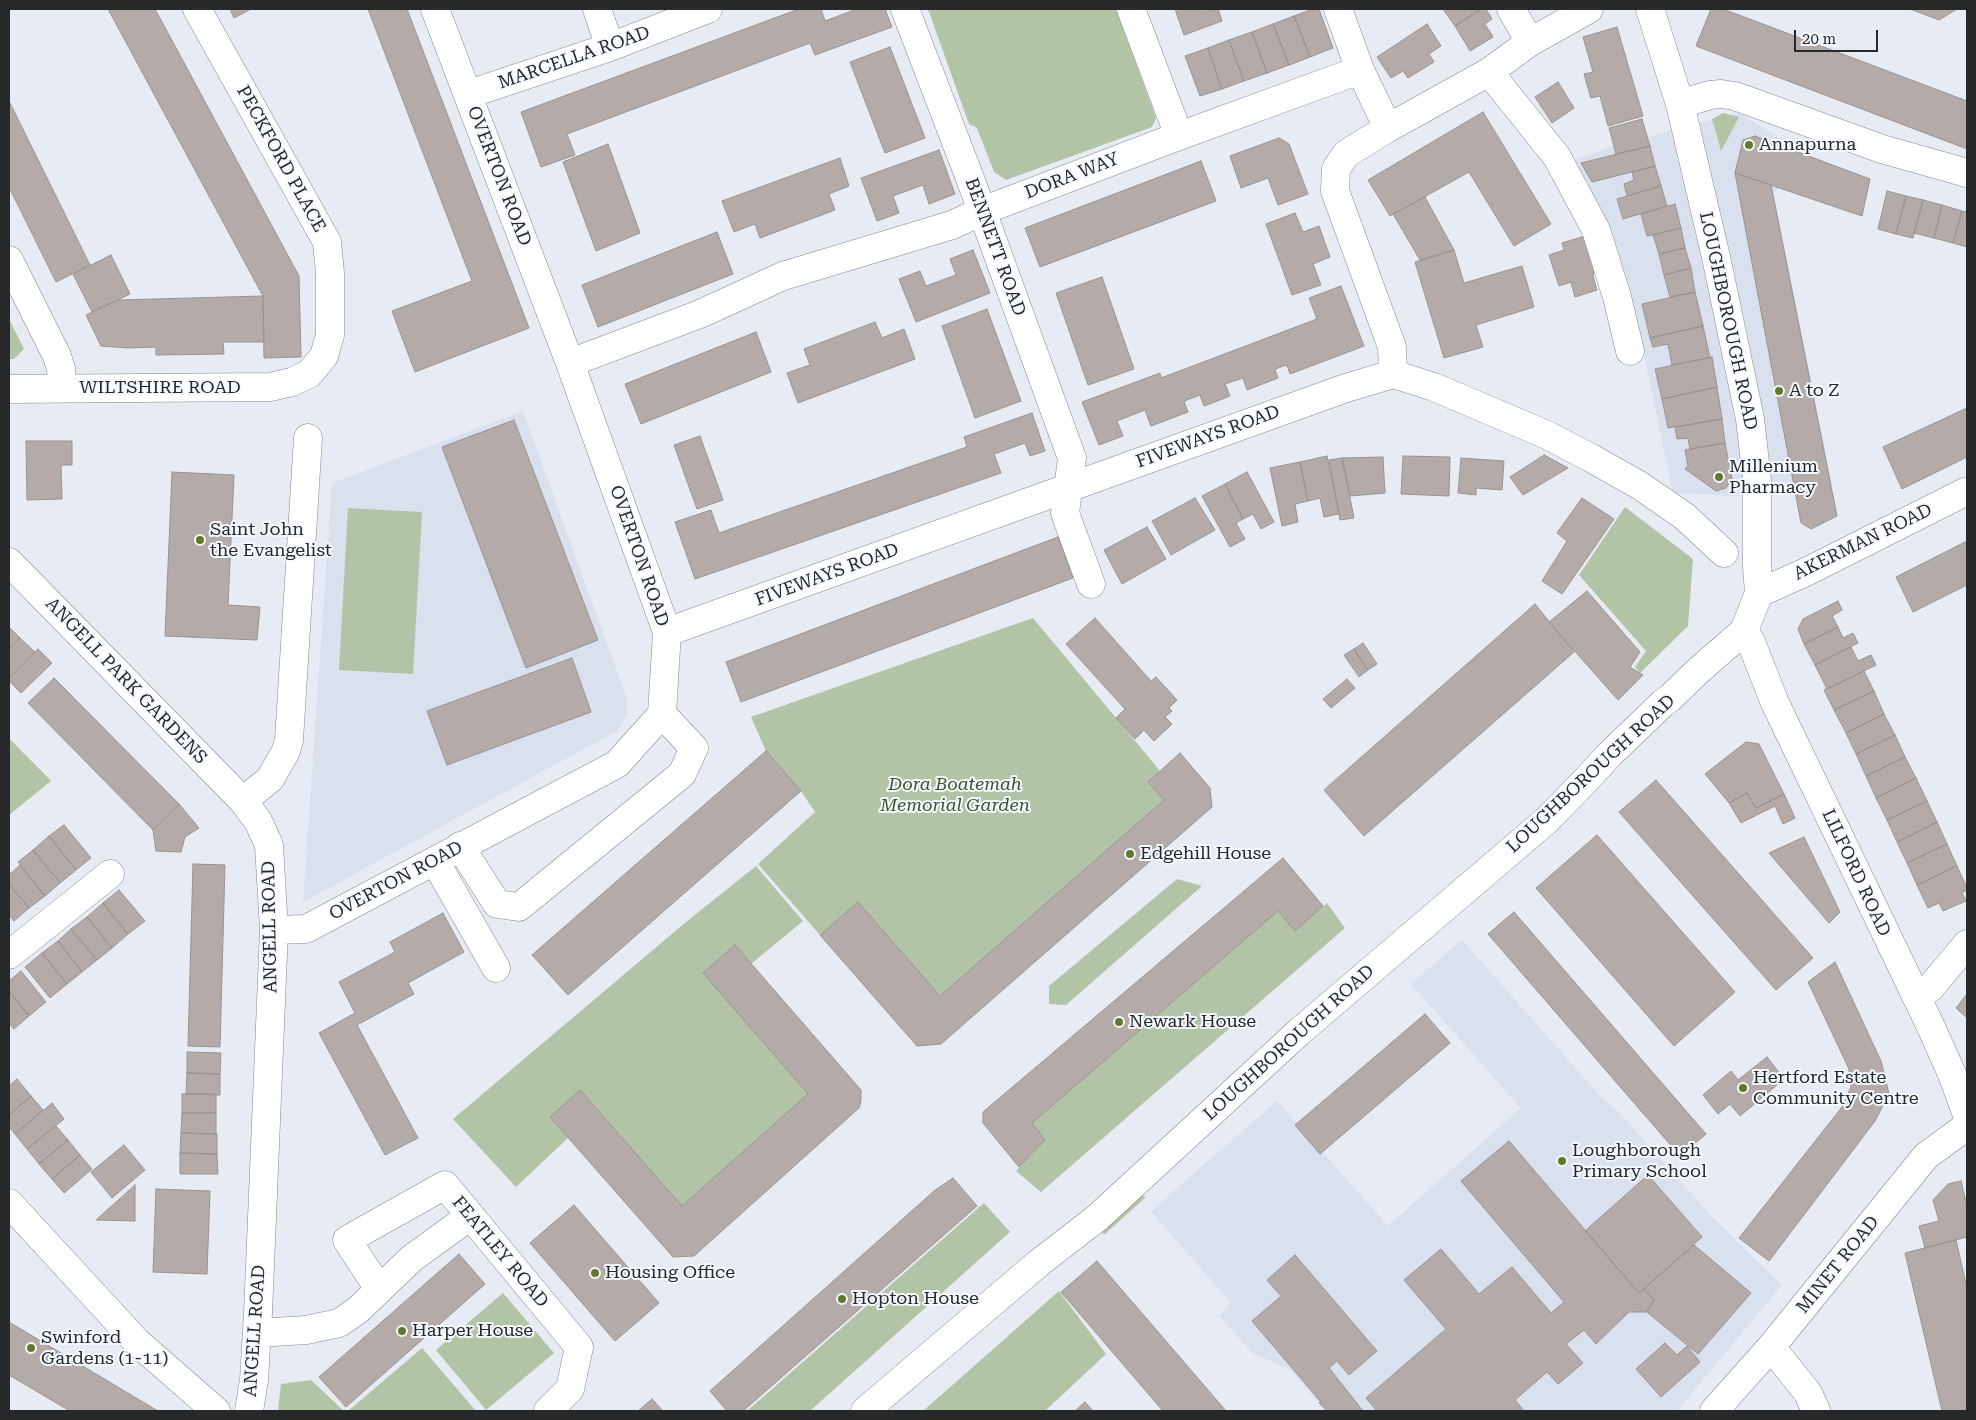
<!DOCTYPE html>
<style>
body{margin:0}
#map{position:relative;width:1976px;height:1420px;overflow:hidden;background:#e7ebf3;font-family:"Roboto Serif",serif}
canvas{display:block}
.frame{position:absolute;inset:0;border:10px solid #26282a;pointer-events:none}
.scale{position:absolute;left:1794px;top:30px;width:84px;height:22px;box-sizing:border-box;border:2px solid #26282a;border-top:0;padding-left:6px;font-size:15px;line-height:18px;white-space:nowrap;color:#26282a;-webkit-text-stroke:4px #f5f9ff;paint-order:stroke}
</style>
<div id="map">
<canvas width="1976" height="1420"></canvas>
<div class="frame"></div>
<div class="scale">20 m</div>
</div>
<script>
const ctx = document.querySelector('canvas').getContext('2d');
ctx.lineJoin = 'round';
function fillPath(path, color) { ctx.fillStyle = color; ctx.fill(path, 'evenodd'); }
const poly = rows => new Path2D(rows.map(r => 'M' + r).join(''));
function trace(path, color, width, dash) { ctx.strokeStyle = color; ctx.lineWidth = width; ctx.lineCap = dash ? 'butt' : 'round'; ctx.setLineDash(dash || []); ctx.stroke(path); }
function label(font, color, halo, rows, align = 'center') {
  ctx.font = font + ' "Roboto Serif",serif'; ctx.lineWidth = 4; ctx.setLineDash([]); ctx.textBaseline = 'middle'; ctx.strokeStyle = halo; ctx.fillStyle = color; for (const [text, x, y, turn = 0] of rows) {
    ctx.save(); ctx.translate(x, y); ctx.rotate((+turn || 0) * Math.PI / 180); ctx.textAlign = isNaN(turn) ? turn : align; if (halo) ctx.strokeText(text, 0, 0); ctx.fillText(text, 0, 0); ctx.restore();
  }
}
const built = poly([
 [1738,113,1804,152,1774,194,1832,485,1736,496,1673,493,1644,355,1629,293,1575,160,1610,147],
 [523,411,628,702,626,716,617,731,303,902,332,483],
 [1462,940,1601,1097,1618,1111,1714,1219,1782,1285,1677,1411,1326,1411,1289,1369,1252,1353,1219,1315,1231,1303,1151,1211,1277,1101,1388,1226,1521,1108,1411,984]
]);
const green = poly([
 [928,9,1116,9,1156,118,1152,127,1006,180,994,172,977,128,969,124],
 [1723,113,1739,117,1721,151,1712,119],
 [9,319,24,349,14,359,9,359],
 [1625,507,1693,559,1688,626,1640,673,1635,667,1646,651,1579,575],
 [348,508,422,512,413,674,339,670],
 [1033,618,1160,771,1148,782,1164,800,940,996,858,902,820,935,758,864,815,812,801,791,766,751,751,717],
 [9,738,51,781,9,815],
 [756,866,803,921,751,964,735,945,703,973,808,1094,682,1206,580,1090,550,1117,568,1138,516,1187,453,1119,686,922],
 [1177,879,1202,886,1066,1005,1049,1004,1049,986],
 [1327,903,1345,928,1041,1192,1016,1171,1045,1140,1032,1123,1278,911,1295,931],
 [1137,1195,1146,1197,1104,1235,1100,1229],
 [984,1203,1010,1232,810,1411,747,1411],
 [1059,1291,1106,1354,1045,1411,923,1411],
 [503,1293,554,1353,486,1410,436,1350],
 [422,1348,476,1411,348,1411],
 [311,1380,344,1411,278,1411,281,1384]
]);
const building = poly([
 [108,9,155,9,299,276,301,357,264,358,263,296,108,9],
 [230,9,251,9,234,18,230,9],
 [368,9,407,9,529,328,415,372,392,311,472,281,368,9],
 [799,9,821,9,825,21,857,9,885,9,892,27,815,55,810,43,567,134,575,155,541,167,521,112,799,9],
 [1175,9,1207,9,1208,11,1218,9,1222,21,1184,35,1175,9],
 [1313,9,1319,9,1333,48,1310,57,1294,16,1313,9],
 [1443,9,1481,9,1455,26,1443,9],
 [1481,9,1486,9,1492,19,1485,24,1493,37,1470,51,1455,26,1481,9],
 [1711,9,1723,9,1967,101,1967,149,1696,46,1711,9],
 [1910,9,1957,9,1939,20,1910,9],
 [1294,16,1310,57,1289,65,1273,24,1294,16],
 [1273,24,1289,65,1267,73,1252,32,1273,24],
 [1427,24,1441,46,1429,54,1434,62,1408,78,1403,71,1391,78,1377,57,1427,24],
 [1617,27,1643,116,1608,126,1600,96,1591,98,1584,74,1593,72,1583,37,1617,27],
 [1252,32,1267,73,1244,81,1229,40,1252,32],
 [1229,40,1244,81,1222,89,1208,48,1229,40],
 [890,47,925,138,885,153,850,62,890,47],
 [1208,48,1222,89,1200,96,1185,56,1208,48],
 [1558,82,1574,108,1552,123,1535,97,1558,82],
 [9,101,90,265,56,282,9,187,9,101],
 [1483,112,1551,224,1514,246,1469,172,1390,216,1368,180,1483,112],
 [1642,119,1650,146,1616,154,1609,128,1642,119],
 [1755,136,1870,179,1862,216,1735,173,1743,140,1755,136],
 [1279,138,1289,144,1308,194,1278,205,1268,178,1241,188,1230,156,1279,138],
 [608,144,640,233,596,251,563,162,608,144],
 [1650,146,1655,166,1592,182,1581,163,1650,146],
 [939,150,955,194,929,204,923,185,893,196,899,213,877,221,861,178,939,150],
 [840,158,849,186,829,194,835,210,760,238,755,224,734,232,722,201,840,158],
 [1201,161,1216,201,1040,267,1025,228,1201,161],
 [1655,166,1661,186,1627,196,1624,184,1634,180,1632,172,1655,166],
 [1735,173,1771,185,1837,516,1811,529,1801,523,1735,173],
 [1661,186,1667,206,1623,219,1617,199,1661,186],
 [1887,191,1906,196,1896,234,1878,229,1887,191],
 [1906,196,1923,200,1913,238,1896,234,1906,196],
 [1425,197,1454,250,1420,260,1393,214,1425,197],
 [1923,200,1942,205,1934,238,1914,233,1923,200],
 [1675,204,1681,228,1647,236,1641,214,1675,204],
 [1942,205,1962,211,1953,243,1934,238,1942,205],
 [1962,211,1967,212,1967,247,1953,243,1962,211],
 [1295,213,1303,232,1319,226,1330,257,1313,264,1321,285,1292,295,1266,224,1295,213],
 [1681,228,1685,248,1659,254,1653,235,1681,228],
 [717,232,733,274,598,327,582,285,717,232],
 [1585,236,1594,267,1593,277,1597,290,1575,297,1571,282,1559,286,1549,255,1564,250,1562,243,1585,236],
 [1685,248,1691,268,1664,275,1659,254,1685,248],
 [973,250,990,293,916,322,899,279,920,271,926,286,956,275,950,259,973,250],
 [1454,250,1464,283,1522,266,1534,307,1476,325,1483,347,1444,358,1415,262,1454,250],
 [111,255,130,294,92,312,73,274,111,255],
 [1691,268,1695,292,1670,297,1664,275,1691,268],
 [1102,277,1134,369,1088,385,1056,293,1102,277],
 [1341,286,1364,346,1290,374,1287,365,1275,369,1278,378,1247,390,1243,378,1225,384,1230,396,1204,406,1200,395,1184,401,1188,412,1151,426,1145,410,1117,421,1123,436,1099,445,1082,402,1160,373,1161,378,1317,319,1309,298,1341,286],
 [1695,292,1703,326,1650,338,1642,304,1695,292],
 [263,296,264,342,223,342,224,354,156,355,156,347,129,348,101,346,86,315,118,300,263,296],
 [987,309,1021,401,975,418,942,326,987,309],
 [875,322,882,338,904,329,915,359,798,403,787,373,810,365,804,349,875,322],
 [1703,326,1710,358,1672,365,1668,344,1653,347,1650,338,1703,326],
 [756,332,771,372,641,424,625,384,756,332],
 [1712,357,1717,387,1662,399,1655,369,1712,357],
 [1717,387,1722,419,1668,428,1662,399,1717,387],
 [1967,408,1967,457,1902,489,1883,447,1967,408],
 [1032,413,1045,451,1030,456,1025,443,994,454,1001,473,695,579,675,522,711,510,719,533,967,447,964,437,1032,413],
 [1722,419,1725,443,1690,449,1688,438,1677,439,1675,427,1722,419],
 [514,420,598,640,526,668,442,447,514,420],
 [700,436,723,500,697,509,674,445,700,436],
 [26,441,72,441,72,465,61,465,62,499,27,500,26,441],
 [1725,443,1732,479,1726,488,1716,491,1685,469,1688,466,1685,450,1725,443],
 [1544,455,1568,468,1523,495,1510,477,1544,455],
 [1327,456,1339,514,1324,517,1320,498,1308,501,1300,462,1327,456],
 [1403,456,1450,457,1449,496,1401,494,1403,456],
 [1383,457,1385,493,1350,496,1342,458,1383,457],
 [1342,458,1354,518,1340,520,1329,460,1342,458],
 [1461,458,1504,461,1502,490,1476,488,1476,495,1458,493,1461,458],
 [1300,462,1308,501,1295,504,1298,522,1282,526,1270,468,1300,462],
 [172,472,234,475,228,605,260,607,257,640,165,636,172,472],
 [1247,472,1274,522,1261,529,1253,514,1243,519,1225,484,1247,472],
 [1225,484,1243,519,1236,523,1245,539,1230,547,1202,496,1225,484],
 [1195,498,1215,530,1171,555,1152,521,1195,498],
 [1582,498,1614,519,1562,594,1542,581,1567,541,1557,533,1582,498],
 [1147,527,1166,559,1122,584,1104,550,1147,527],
 [1058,537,1073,578,741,702,726,662,1058,537],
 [1967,541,1967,585,1913,612,1896,577,1967,541],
 [1587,591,1640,652,1630,667,1643,675,1618,700,1549,622,1587,591],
 [1838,601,1842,610,1832,616,1838,627,1804,644,1798,629,1803,619,1838,601],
 [1535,604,1574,652,1364,836,1324,790,1535,604],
 [1095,618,1151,681,1156,677,1177,700,1169,708,1172,711,1165,717,1172,724,1154,741,1144,730,1135,739,1116,718,1125,709,1066,644,1095,618],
 [9,627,20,638,9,649,9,627],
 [1838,627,1843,638,1853,633,1858,643,1815,665,1804,644,1838,627],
 [20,638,35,652,9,678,9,649,20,638],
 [1363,643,1377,664,1368,670,1354,649,1363,643],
 [1851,647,1858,661,1871,655,1876,665,1827,689,1815,665,1851,647],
 [38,649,52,663,21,693,9,681,9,678,38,649],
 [1354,649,1368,670,1359,677,1344,655,1354,649],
 [572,658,591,712,447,765,427,711,572,658],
 [1864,671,1874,691,1834,710,1824,690,1864,671],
 [54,678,179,804,153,830,28,703,54,678],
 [1347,679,1355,688,1331,708,1323,699,1347,679],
 [1874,691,1884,714,1846,733,1834,710,1874,691],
 [1884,714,1895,735,1856,754,1846,733,1884,714],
 [1895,735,1905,757,1866,776,1856,754,1895,735],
 [1746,742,1759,744,1784,794,1756,808,1747,793,1729,803,1705,774,1746,742],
 [766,751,801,791,568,995,532,955,766,751],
 [1180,753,1210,788,1212,807,941,1044,917,1046,820,935,858,902,940,996,1164,800,1148,782,1180,753],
 [1905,757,1916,778,1876,798,1866,776,1905,757],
 [1916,778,1927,801,1887,820,1876,798,1916,778],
 [1656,780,1813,958,1776,990,1619,812,1656,780],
 [1747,793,1756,808,1784,794,1795,818,1783,824,1775,806,1741,823,1729,803,1747,793],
 [1927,801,1937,822,1897,842,1887,820,1927,801],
 [179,804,199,828,185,837,181,852,156,851,153,830,179,804],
 [1937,822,1947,844,1907,863,1897,842,1937,822],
 [64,825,91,858,76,870,49,836,64,825],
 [1597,835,1735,992,1674,1046,1536,888,1597,835],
 [49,836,76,870,60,883,33,850,49,836],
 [1804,837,1840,912,1829,923,1769,853,1804,837],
 [1947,844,1957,866,1917,885,1907,863,1947,844],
 [33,850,60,883,45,896,18,862,33,850],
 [1283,858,1323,906,1295,931,1278,911,1032,1123,1045,1140,1019,1167,983,1123,983,1112,1283,858],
 [193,864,225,865,220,1047,188,1046,193,864],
 [20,865,45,896,29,908,9,884,9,875,20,865],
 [1957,866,1967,888,1967,890,1962,893,1966,901,1943,911,1939,903,1928,908,1917,885,1957,866],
 [9,884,29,908,14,921,9,915,9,884],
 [119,890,145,921,128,934,103,903,119,890],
 [103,903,128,934,112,948,87,917,103,903],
 [1514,912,1706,1134,1680,1156,1488,934,1514,912],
 [443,913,464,952,408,983,414,994,357,1025,418,1138,385,1155,319,1033,355,1013,339,982,395,952,390,942,443,913],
 [87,917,112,948,97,960,71,929,87,917],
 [71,929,97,960,82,972,58,941,71,929],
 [58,941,82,972,67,984,42,953,58,941],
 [735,945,861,1090,861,1101,859,1108,694,1256,673,1257,550,1117,580,1090,682,1206,808,1094,703,973,735,945],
 [42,953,67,984,50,998,25,967,42,953],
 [1835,962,1881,1061,1889,1094,1875,1121,1769,1261,1739,1238,1842,1107,1851,1087,1849,1069,1808,982,1835,962],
 [21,971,46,1002,29,1016,9,991,9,981,21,971],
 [9,991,29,1016,14,1029,9,1023,9,991],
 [1967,994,1967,1018,1956,1008,1967,994],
 [1425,1014,1450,1043,1320,1154,1295,1125,1425,1014],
 [187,1052,221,1053,220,1074,187,1073,187,1052],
 [1767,1057,1784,1079,1740,1116,1730,1104,1718,1114,1703,1095,1731,1071,1738,1080,1767,1057],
 [187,1073,220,1074,220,1095,186,1094,187,1073],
 [17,1079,31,1096,9,1115,9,1086,17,1079],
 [182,1094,216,1094,216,1113,182,1113,182,1094],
 [31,1096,43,1110,15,1134,9,1127,9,1115,31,1096],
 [52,1103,64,1119,27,1149,15,1134,52,1103],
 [182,1113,216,1113,216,1134,181,1133,182,1113],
 [56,1126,68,1140,39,1164,27,1149,56,1126],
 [181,1133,217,1134,217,1154,180,1153,181,1133],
 [68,1140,80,1155,52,1179,39,1164,68,1140],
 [1509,1141,1639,1293,1644,1289,1654,1300,1647,1312,1629,1312,1596,1344,1584,1330,1566,1344,1583,1363,1558,1384,1547,1372,1515,1400,1524,1411,1377,1411,1366,1398,1446,1329,1404,1280,1441,1249,1479,1294,1512,1267,1551,1313,1564,1302,1461,1181,1509,1141],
 [124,1145,145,1170,112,1198,91,1172,124,1145],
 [180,1153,217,1154,218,1174,180,1174,180,1153],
 [80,1155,92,1169,64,1193,52,1179,80,1155],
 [1648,1175,1702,1237,1639,1293,1585,1231,1648,1175],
 [953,1178,977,1206,743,1411,727,1411,710,1391,934,1191,953,1178],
 [1961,1181,1967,1206,1967,1237,1925,1248,1919,1226,1939,1221,1933,1200,1948,1184,1961,1181],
 [135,1185,135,1221,96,1220,135,1185],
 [156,1189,210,1191,207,1274,153,1272,156,1189],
 [574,1205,659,1303,615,1341,530,1243,574,1205],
 [1956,1240,1967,1288,1967,1411,1942,1411,1905,1253,1956,1240],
 [1694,1245,1751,1293,1698,1354,1647,1312,1654,1300,1644,1289,1694,1245],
 [459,1254,485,1284,346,1407,319,1377,459,1254],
 [1295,1255,1377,1351,1349,1375,1337,1361,1329,1368,1363,1411,1327,1411,1319,1403,1321,1402,1252,1321,1281,1296,1267,1280,1295,1255],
 [1097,1261,1165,1340,1226,1411,1163,1411,1061,1292,1097,1261],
 [9,1322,158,1411,70,1411,9,1375,9,1322],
 [1665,1343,1677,1355,1687,1346,1700,1362,1661,1397,1636,1369,1665,1343],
 [652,1399,663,1411,638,1411,652,1399],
 [1085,1402,1093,1411,1075,1411,1085,1402]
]);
const street = poly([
 [597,9,610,47],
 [905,9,971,181,1072,458,1065,513,1091,584],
 [1131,9,1179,136],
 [1338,9,1360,70,1388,128],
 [1511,9,1530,42],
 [1489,72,1557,157,1596,230,1617,297,1630,351],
 [469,94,610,47,708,9],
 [1680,104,1710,95,1721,94,1735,96,1882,149,1967,173],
 [9,260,57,356,61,369,62,388],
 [570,363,700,314,783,276,952,225,982,211,1179,136,1360,70],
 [1393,374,1392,347,1335,191,1336,169,1346,154,1388,128,1489,72,1530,42,1589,9],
 [9,389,270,387,292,382,309,374,324,356,330,335,330,273,327,242,197,9],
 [9,562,243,801,258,821,269,845,274,930,258,1313,254,1380,249,1411],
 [667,632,1346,388,1393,374,1434,387,1547,435,1591,458,1639,485,1684,516,1724,553],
 [243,801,270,779,286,751,289,740,308,438],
 [460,846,497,904,519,907,682,774,694,748,662,714],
 [435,861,496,968],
 [274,930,306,929,617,764,662,714,667,632,570,363,435,9],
 [9,955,110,874],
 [1916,996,1930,988,1967,944],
 [9,1203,137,1342,216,1411],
 [379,1289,347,1240,445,1185,579,1347,570,1389,548,1411],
 [257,1333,306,1330,339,1323,358,1310,411,1259,470,1216],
 [1771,1347,1808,1393,1816,1411],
 [1714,1411,1771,1347,1926,1156,1967,1126]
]);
const secondary = poly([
 [1759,593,1806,572,1967,491],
 [1744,631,1751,642,1775,703,1931,1027,1952,1074,1967,1115],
 [865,1411,1040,1262,1097,1218,1299,1032,1547,820,1586,780,1610,754,1663,703,1670,698,1699,670,1744,631,1759,593,1757,566,1757,480,1750,419,1716,257,1680,104,1650,9]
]);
const markers = [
 [1749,145,5,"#63792a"],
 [1779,391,5,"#63792a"],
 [1719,477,5,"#63792a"],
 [200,540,5,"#63792a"],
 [1130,854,5,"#63792a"],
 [1119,1022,5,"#63792a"],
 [1743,1088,5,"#63792a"],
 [1562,1161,5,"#63792a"],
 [595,1273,5,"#63792a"],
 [842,1299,5,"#63792a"],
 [402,1331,5,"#63792a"],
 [31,1348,5,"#63792a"]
];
const streetNames = [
 ["MARCELLA ROAD",574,58,-19],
 ["PECKFORD PLACE",281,159,61],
 ["OVERTON ROAD",499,176,69],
 ["DORA WAY",1072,176,-21],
 ["BENNETT ROAD",995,247,70],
 ["LOUGHBOROUGH ROAD",1728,321,78],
 ["WILTSHIRE ROAD",160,388],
 ["FIVEWAYS ROAD",1208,437,-20],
 ["AKERMAN ROAD",1863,542,-26],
 ["OVERTON ROAD",639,556,71],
 ["FIVEWAYS ROAD",827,575,-20],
 ["ANGELL PARK GARDENS",126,681,46],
 ["LOUGHBOROUGH ROAD",1591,774,-43],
 ["LILFORD ROAD",1856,873,65],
 ["OVERTON ROAD",396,881,-28],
 ["ANGELL ROAD",270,927,-91],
 ["LOUGHBOROUGH ROAD",1289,1043,-42],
 ["FEATLEY ROAD",500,1252,50],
 ["MINET ROAD",1838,1265,-51],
 ["ANGELL ROAD",255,1331,-86]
];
const poiNames = [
 ["Annapurna",1759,145],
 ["A to Z",1789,391],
 ["Millenium",1729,467],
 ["Pharmacy",1729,488],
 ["Saint John",210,530],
 ["the Evangelist",210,551],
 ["Edgehill House",1140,854],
 ["Newark House",1129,1022],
 ["Hertford Estate",1753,1078],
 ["Community Centre",1753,1099],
 ["Loughborough",1572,1151],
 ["Primary School",1572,1172],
 ["Housing Office",605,1273],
 ["Hopton House",852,1299],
 ["Harper House",412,1331],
 ["Swinford",41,1338],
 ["Gardens (1-11)",41,1359]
];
const parkNames = [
 ["Dora Boatemah",955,785],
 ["Memorial Garden",955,806]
];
fillPath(built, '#d9e0ee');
fillPath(green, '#b1c4a6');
fillPath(building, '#b4aba8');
trace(building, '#9a928f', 1);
trace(street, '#84878e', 29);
trace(secondary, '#84878e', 29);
trace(street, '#fff', 28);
trace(secondary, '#fff', 28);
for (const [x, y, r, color] of markers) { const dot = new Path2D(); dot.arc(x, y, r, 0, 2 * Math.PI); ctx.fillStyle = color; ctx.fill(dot); trace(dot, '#f5f9ff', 2); }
label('18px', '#26282a', '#f5f9ff', streetNames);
label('18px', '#26282a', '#f5f9ff', poiNames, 'left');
label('italic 18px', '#385226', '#f5f9ff', parkNames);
</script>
